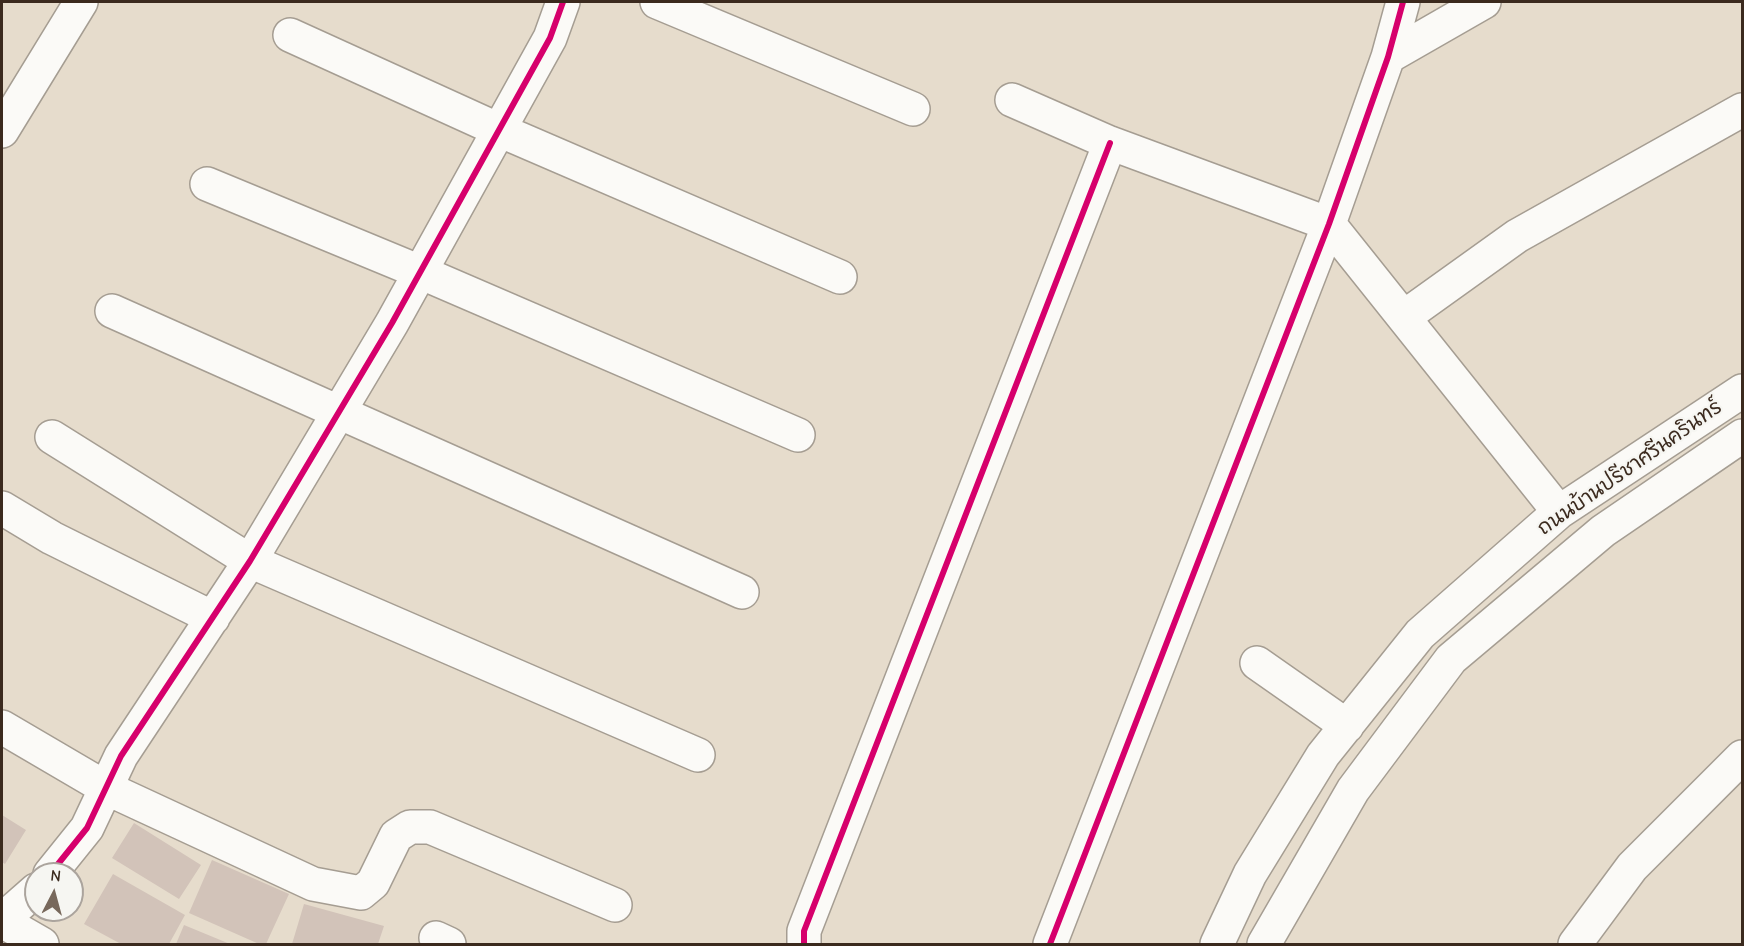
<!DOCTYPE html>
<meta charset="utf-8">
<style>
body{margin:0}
#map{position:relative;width:1744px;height:946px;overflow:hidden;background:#e6dccc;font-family:"Comic Neue",sans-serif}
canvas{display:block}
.frame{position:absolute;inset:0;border:3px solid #3b2a1e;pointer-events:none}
.north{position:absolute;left:24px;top:862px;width:60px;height:60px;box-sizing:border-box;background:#f6f6f2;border:2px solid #aba49d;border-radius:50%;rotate:6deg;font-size:16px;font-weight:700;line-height:24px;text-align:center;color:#3b2a1e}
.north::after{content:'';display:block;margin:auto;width:21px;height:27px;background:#77685b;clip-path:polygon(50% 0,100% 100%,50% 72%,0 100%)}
</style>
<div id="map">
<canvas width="1744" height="946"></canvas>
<div class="frame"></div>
<div class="north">N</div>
</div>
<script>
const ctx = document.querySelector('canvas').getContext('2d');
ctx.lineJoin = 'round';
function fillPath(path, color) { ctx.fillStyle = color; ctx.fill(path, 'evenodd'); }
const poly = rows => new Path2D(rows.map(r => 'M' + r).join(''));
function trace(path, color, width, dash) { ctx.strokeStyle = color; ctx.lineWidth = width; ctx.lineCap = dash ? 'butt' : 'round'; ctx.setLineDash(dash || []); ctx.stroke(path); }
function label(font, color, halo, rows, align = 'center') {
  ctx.font = font + ' "Comic Neue","Playpen Sans Thai",sans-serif'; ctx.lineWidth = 4.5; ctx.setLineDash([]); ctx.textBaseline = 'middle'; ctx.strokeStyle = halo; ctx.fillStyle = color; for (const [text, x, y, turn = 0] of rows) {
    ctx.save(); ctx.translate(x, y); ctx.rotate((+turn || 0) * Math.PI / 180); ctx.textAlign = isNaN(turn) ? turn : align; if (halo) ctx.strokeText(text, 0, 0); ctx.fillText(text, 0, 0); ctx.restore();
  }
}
const building = poly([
 [2,815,26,830,5,864,2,862],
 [134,823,201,865,179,899,112,858],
 [212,860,289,894,266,944,259,944,189,913],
 [113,874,185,915,169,944,121,944,84,924],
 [304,904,384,926,378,944,292,944],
 [184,925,230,944,176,944]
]);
const minor = poly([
 [657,2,913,109],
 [290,35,499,130,840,277],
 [1388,57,1484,2],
 [1012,100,1110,143,1329,224,1559,512],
 [2,131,81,2],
 [207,184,420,272,798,435],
 [112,311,742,592],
 [1404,317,1517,236,1742,110],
 [52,437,250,561,698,755],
 [2,508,52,538,213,618],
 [1257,663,1347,726],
 [2,727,106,788,313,884,361,893,373,883,396,836,410,827,430,827,615,905],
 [50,874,87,828,121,756,250,561,392,323,550,38,563,2],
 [2,920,36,890],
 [2,921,42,944],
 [436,938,449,944],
 [804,944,804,931,1110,143],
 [1050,944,1329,224,1388,57,1403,2],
 [1217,944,1250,874,1323,755,1420,634,1559,512,1742,391],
 [1264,944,1353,790,1451,659,1603,531,1742,436],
 [1575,944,1632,867,1742,757]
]);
const cycleway = poly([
 [50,874,87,828,121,756,250,561,392,323,550,38,563,2],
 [804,944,804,931,1110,143],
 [1050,944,1329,224,1388,57,1403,2]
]);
const streetNames = [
 ["ถนนบ้านปรีชาศรีนครินทร์",1630,468,-35]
];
fillPath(building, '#d2c3b9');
trace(minor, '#a59d92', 36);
trace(minor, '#fbfaf7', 33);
trace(cycleway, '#d6006c', 6);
label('20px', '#3b2a1e', '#f6f6f2', streetNames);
</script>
